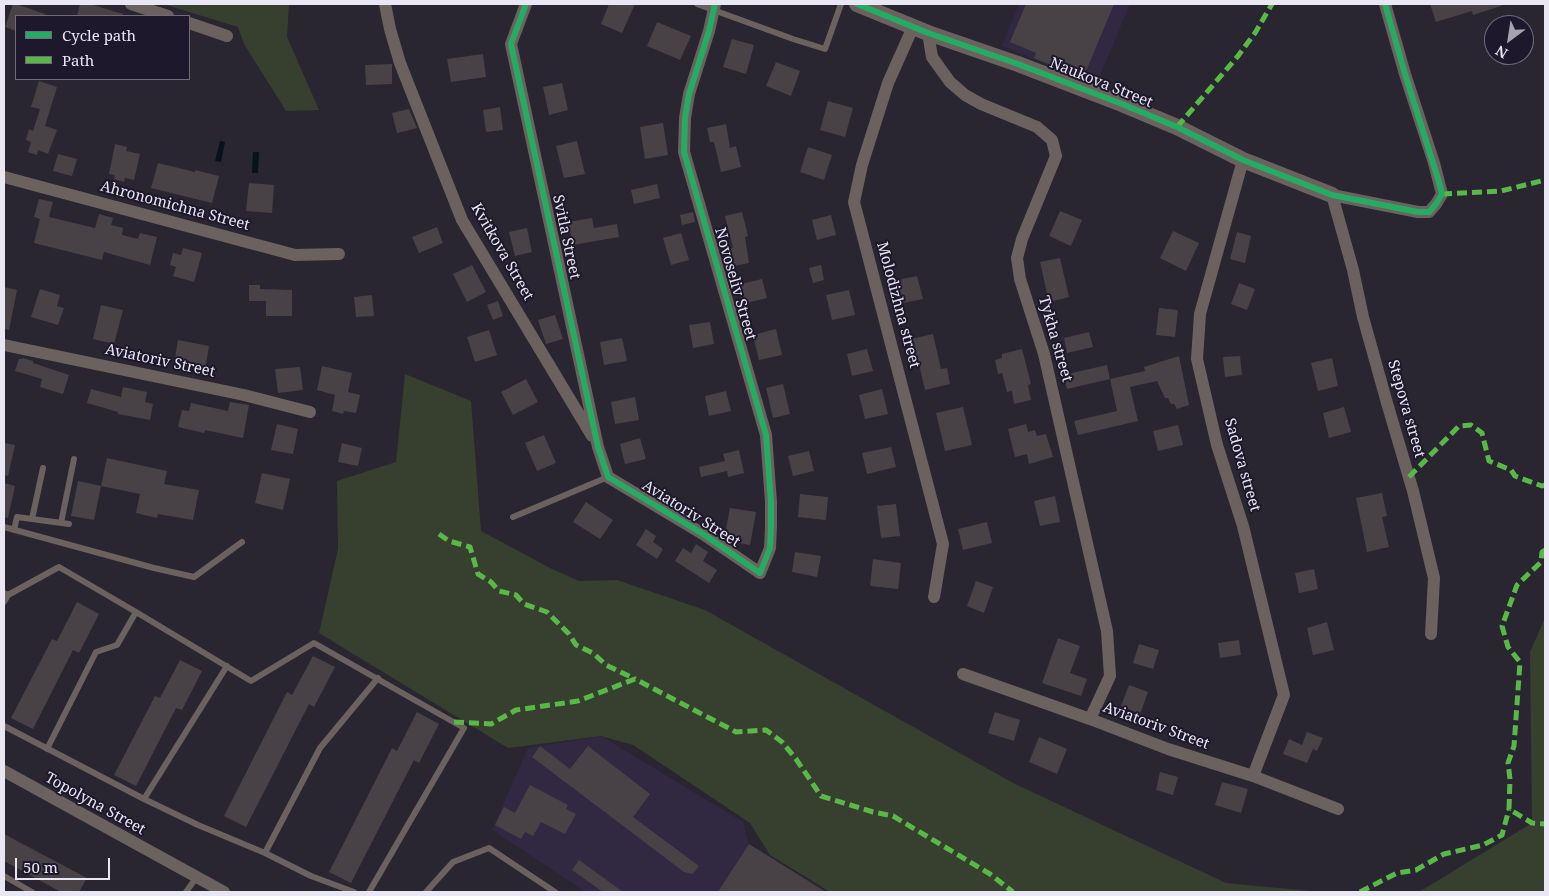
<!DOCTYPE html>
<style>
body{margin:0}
#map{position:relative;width:1549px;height:896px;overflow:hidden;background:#292631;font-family:"Noto Serif",serif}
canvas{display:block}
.frame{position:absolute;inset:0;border:5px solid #e9e7f4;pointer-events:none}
.legend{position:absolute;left:15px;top:15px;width:175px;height:65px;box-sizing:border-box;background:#1d182b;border:1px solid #6f6b7b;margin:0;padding:6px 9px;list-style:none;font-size:15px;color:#e9e7f4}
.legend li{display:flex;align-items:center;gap:10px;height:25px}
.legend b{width:25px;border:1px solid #6f6b7b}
.north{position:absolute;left:1484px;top:15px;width:50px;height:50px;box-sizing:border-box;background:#1d182b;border:1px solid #6f6b7b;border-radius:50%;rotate:211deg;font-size:14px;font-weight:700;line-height:20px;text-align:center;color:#e9e7f4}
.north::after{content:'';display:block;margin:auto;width:18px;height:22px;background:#a6a3b0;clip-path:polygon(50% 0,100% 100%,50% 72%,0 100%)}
.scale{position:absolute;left:15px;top:858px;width:95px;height:22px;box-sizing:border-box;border:2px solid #e9e7f4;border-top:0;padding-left:6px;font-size:15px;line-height:18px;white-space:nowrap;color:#e9e7f4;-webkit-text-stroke:4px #1d182b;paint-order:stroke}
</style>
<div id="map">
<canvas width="1549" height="896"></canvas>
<div class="frame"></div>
<ul class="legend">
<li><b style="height:6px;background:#26ab63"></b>Cycle path</li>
<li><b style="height:6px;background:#58b947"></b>Path</li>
</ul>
<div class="north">N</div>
<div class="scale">50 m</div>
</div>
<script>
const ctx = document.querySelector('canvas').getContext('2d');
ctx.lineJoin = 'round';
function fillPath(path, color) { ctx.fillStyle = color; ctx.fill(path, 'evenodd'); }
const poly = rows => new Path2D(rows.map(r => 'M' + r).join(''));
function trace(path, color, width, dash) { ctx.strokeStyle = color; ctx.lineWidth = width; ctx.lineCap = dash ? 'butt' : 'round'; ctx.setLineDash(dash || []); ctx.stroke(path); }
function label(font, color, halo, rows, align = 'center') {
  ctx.font = font + ' "Noto Serif",serif'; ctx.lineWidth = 4; ctx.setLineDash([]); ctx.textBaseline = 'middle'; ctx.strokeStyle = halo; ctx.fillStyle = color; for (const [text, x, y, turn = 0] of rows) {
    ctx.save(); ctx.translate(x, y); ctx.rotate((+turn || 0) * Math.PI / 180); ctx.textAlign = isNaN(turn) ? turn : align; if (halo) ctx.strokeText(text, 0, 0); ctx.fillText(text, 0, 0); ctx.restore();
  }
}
const built = poly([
 [1019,4,1130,4,1096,85,1002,46],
 [601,736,743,822,749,844,826,892,586,892,492,830,528,748]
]);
const green = poly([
 [163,4,289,4,287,37,319,110,286,111,244,44,238,27],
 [405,374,471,401,481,531,550,568,579,581,617,580,705,610,1013,783,1226,883,1321,892,830,892,770,855,750,823,633,745,601,736,508,748,319,633,338,549,337,481,396,462],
 [1545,618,1545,892,1419,892,1532,823,1530,652]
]);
const water = poly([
 [220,141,225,142,221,162,215,161],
 [253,152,259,152,258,173,252,173]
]);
const building = poly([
 [13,4,16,4,45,14,45,16,16,16,16,31,5,27],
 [80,4,90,4,123,14,122,16,77,16],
 [609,4,635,4,622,33,601,24],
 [1026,4,1114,4,1084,76,1057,65,1056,67,1034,58,1036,53,1010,42],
 [1430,4,1501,4,1501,6,1473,15,1472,11,1436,22],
 [657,22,691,36,680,60,647,46],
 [732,39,754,45,746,74,723,67],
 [483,54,486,77,451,82,447,59],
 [776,62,800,71,791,96,766,86],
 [392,64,392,84,366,85,365,65],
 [39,81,57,87,45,126,57,130,48,154,38,150,37,155,28,152,31,142,26,140,29,129,33,131,40,109,31,107],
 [562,83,568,110,549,115,543,87],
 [828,101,853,108,845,137,820,130],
 [500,107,503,130,486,132,483,110],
 [409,109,417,128,397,133,392,113],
 [663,123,668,155,645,159,640,127],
 [726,124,730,148,736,146,741,167,721,172,714,142,710,142,707,128],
 [577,141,585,174,564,178,556,146],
 [115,144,127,147,126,151,140,154,134,180,125,178,124,182,114,179,115,175,109,174],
 [808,147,832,155,824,180,800,172],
 [58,154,77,159,72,176,53,171],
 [158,163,195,172,195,170,219,176,212,203,151,188],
 [249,183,274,185,272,213,246,211],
 [657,184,660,198,634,204,631,190],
 [39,199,53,202,49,217,95,228,99,214,113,218,111,225,123,228,122,235,138,239,140,233,157,237,150,265,104,252,102,260,34,243,40,219,34,217],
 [1060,211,1082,220,1071,246,1049,236],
 [693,212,695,222,682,225,680,215],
 [742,212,748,236,745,237,749,263,730,267,727,249,733,248,725,216],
 [831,215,836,235,817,240,812,220],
 [592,218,594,228,617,224,619,237,573,245,568,222],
 [437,227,443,243,419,253,412,237],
 [527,228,532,252,515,256,509,232],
 [1173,231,1199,243,1186,271,1160,258],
 [1237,232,1251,236,1245,263,1230,259],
 [681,233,689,260,671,265,663,238],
 [183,248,202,253,194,282,173,276,176,267,170,265,173,253,181,255],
 [1060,258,1069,297,1049,302,1040,262],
 [472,265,486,292,467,302,453,274],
 [821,265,824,280,813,283,809,268],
 [917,276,923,299,903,303,897,280],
 [762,279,767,298,746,303,741,284],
 [1239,283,1255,289,1247,310,1231,304],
 [249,285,260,285,260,289,292,290,292,316,266,316,266,301,249,301],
 [4,287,17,290,9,330,4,329],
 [40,289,60,295,57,306,64,308,58,325,31,317],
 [849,290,855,315,832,320,826,295],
 [372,295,374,316,356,317,354,297],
 [498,301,503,316,493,320,487,305],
 [101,305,123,310,114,344,93,339],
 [1159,308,1178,310,1175,337,1156,335],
 [555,315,563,339,546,344,538,320],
 [710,322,714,344,693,348,689,325],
 [776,329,782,355,759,360,753,335],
 [489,330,497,355,475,362,467,337],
 [1089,332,1093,347,1067,353,1064,338],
 [933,334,941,369,947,368,950,384,925,390,918,360,912,361,907,340],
 [622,338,627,361,604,365,600,342],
 [178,340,209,346,205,370,174,364],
 [867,349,873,371,852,376,847,354],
 [1022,349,1031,384,1028,385,1031,400,1014,404,1012,391,1007,392,1002,373,998,374,995,360,1002,358,1002,354],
 [1179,356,1189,405,1177,409,1174,404,1171,404,1168,398,1165,398,1157,381,1130,387,1138,421,1078,435,1074,421,1117,411,1110,379,1145,371,1144,367],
 [1240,356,1242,375,1225,377,1223,357],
 [23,358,33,361,33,363,69,375,63,394,40,387,42,379,15,371,19,359,22,359],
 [1332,358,1338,386,1318,391,1311,363],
 [1107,365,1110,379,1067,389,1063,375],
 [322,366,352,373,348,392,360,395,356,413,344,411,343,414,332,411,335,395,317,390],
 [300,367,303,390,278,393,275,369],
 [526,379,538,402,513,415,501,392],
 [783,384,790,414,773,418,766,388],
 [123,387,147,392,145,402,153,404,150,420,118,414,118,412,87,403,91,389,121,397],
 [882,389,888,414,865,419,859,395],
 [726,391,731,411,709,416,705,396],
 [635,397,639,420,615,424,611,402],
 [230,402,249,405,243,438,205,430,204,433,178,427,182,410,189,411,191,403,228,411],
 [963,407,972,445,945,451,936,413],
 [1344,407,1351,432,1329,438,1323,413],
 [277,424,298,429,293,454,271,450],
 [1026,424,1028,432,1035,430,1037,436,1046,434,1053,457,1029,464,1027,454,1015,457,1008,429],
 [1178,425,1183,445,1158,451,1153,431],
 [544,435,556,463,537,471,525,443],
 [640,438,646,459,625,464,620,444],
 [4,443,15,445,8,476,4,475],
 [342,443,362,448,358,466,338,462],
 [891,447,896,467,867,474,862,453],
 [739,450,744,473,728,477,727,471,701,477,699,467,725,461,723,454],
 [809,451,814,471,793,476,788,456],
 [107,458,167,471,164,484,199,490,193,520,158,514,157,518,136,513,140,494,101,486],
 [262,473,290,479,283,510,255,503],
 [78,481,101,486,94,520,71,516],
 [4,483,15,486,8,518,4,517],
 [1382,493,1387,516,1382,517,1389,547,1367,552,1356,498],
 [800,494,828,497,826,520,798,517],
 [1055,496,1060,522,1040,526,1034,501],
 [586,502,613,520,600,539,573,522],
 [896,504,900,536,881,538,877,506],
 [730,508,756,512,750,545,728,541,724,539],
 [987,522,992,543,963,550,958,529],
 [646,529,656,536,653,542,663,549,657,559,636,545],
 [696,544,708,552,703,561,717,570,709,583,675,561,683,548,691,553],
 [795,552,821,556,817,577,792,572],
 [873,559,901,563,898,589,870,586],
 [1314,569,1318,589,1299,593,1295,573],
 [976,581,993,587,984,613,967,606],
 [77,602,99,614,79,653,73,650,33,729,11,718,52,639,57,641],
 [1327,622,1334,650,1313,655,1307,628],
 [1058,638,1080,646,1070,673,1087,679,1081,696,1042,683],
 [1239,640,1241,655,1220,658,1218,643],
 [1139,644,1159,650,1153,669,1133,663],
 [313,656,335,667,314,707,309,704,246,827,224,816,287,692,292,695],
 [180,660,202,671,182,710,176,708,136,786,114,775,155,696,160,698],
 [1129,685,1148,692,1140,714,1121,706],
 [417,712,439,724,419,763,414,760,351,883,329,872,392,748,397,751],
 [995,712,1020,720,1014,741,988,733],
 [1307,732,1323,738,1317,751,1313,749,1307,763,1283,754,1289,739,1302,745],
 [1039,737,1067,749,1057,774,1029,762],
 [540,746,570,769,588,746,650,794,633,817,699,866,693,874,684,872,532,757],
 [1160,772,1178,777,1173,795,1156,790],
 [1222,782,1248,789,1241,813,1215,805],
 [530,785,568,805,566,809,576,814,565,834,541,822,533,836,525,832,521,839,495,825,504,807,515,813],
 [4,834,87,878,79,892,61,892,4,861],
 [749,844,826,892,718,892],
 [579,860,623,892,603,892,572,870]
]);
const service = poly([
 [697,4,793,39,825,49,841,4],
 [513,517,608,477],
 [32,519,43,468],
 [61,523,74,459],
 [4,527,154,568,194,577,242,542],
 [14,530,17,517,69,524],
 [4,593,8,595,59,567,136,612,251,681,314,643,464,728,369,892],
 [4,602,8,595],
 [4,726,144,799,198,825,265,853,311,876,354,892],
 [47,749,96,652,117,645,136,612],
 [144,799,227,666],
 [265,853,320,748,378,678],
 [4,876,32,892],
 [186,892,196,878],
 [426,892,453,862,489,848,555,892]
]);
const minor = poly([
 [131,4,168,16],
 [385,4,390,29,400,63,462,220,592,436],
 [526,4,511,44,598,447,608,477,703,534,760,573,770,548,771,526,771,502,766,435,684,152,685,118,689,94,709,31,715,4],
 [1385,4,1405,74,1434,163,1442,194,1436,204,1429,212,1418,212,1332,195,1353,270,1363,317,1387,403,1413,491,1434,578,1431,634],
 [189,23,227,36],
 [913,27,888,83,862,165,854,202,943,544,934,597],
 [928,33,932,57,950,82,965,95,981,104,1037,127,1052,140,1056,156,1022,239,1017,258,1020,279,1044,354,1107,631,1110,676,1090,719],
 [1243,160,1200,314,1197,359,1217,445,1243,526,1284,695,1253,776],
 [4,177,295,255,339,254],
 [4,345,244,395,310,412],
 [963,674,1090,719,1168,749,1253,776,1338,809],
 [4,771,224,892]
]);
const tertiary = poly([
 [857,4,928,33,1018,64,1122,104,1177,127,1243,160,1332,195]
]);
const quiet = poly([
 [1177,127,1238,56,1255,33,1272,4],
 [1442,194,1501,191,1545,180],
 [1409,477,1459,426,1471,425,1482,433,1489,461,1511,470,1515,476,1542,486,1545,485],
 [439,534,449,541,470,547,478,574,491,582,499,591,516,595,524,604,547,612,569,634,576,645,593,653,606,665,635,679],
 [1545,550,1542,552,1541,562,1517,585,1502,626,1508,647,1520,662,1514,746,1508,763,1510,779,1509,809,1532,823,1545,824],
 [454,722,491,724,516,710,578,701,635,679,736,732,766,730,782,742,796,759,821,796,873,812,893,816,990,874,1013,892],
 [1360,892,1397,873,1416,870,1444,854,1483,845,1502,835,1509,809]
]);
const cycleway = poly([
 [526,4,511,44,598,447,608,477,703,534,760,573,770,548,771,526,771,502,766,435,684,152,685,118,689,94,709,31,715,4],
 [857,4,928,33,1018,64,1122,104,1177,127,1243,160,1332,195,1418,212,1429,212,1436,204,1442,194,1439,182,1405,74,1385,4]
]);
const streetNames = [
 ["Naukova Street",1101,83,22],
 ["Ahronomichna Street",175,206,15],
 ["Svitla Street",566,237,78],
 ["Kvitkova Street",502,252,60],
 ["Novoseliv Street",735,284,74],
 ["Molodizhna street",898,305,75],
 ["Tykha street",1055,339,74],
 ["Aviatoriv Street",160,361,12],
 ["Stepova street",1406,409,74],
 ["Sadova street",1242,465,74],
 ["Aviatoriv Street",691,514,32],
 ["Aviatoriv Street",1156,726,20],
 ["Topolyna Street",95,804,29]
];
fillPath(built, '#302941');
fillPath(green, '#373f2f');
fillPath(water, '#05131c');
fillPath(building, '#484246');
trace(service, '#6b615e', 6);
trace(minor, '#6b615e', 12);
trace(tertiary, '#6b615e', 16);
trace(quiet, '#58b947', 5, [10, 5]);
trace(cycleway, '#26ab63', 6);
label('15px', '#e9e7f4', '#1d182b', streetNames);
</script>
